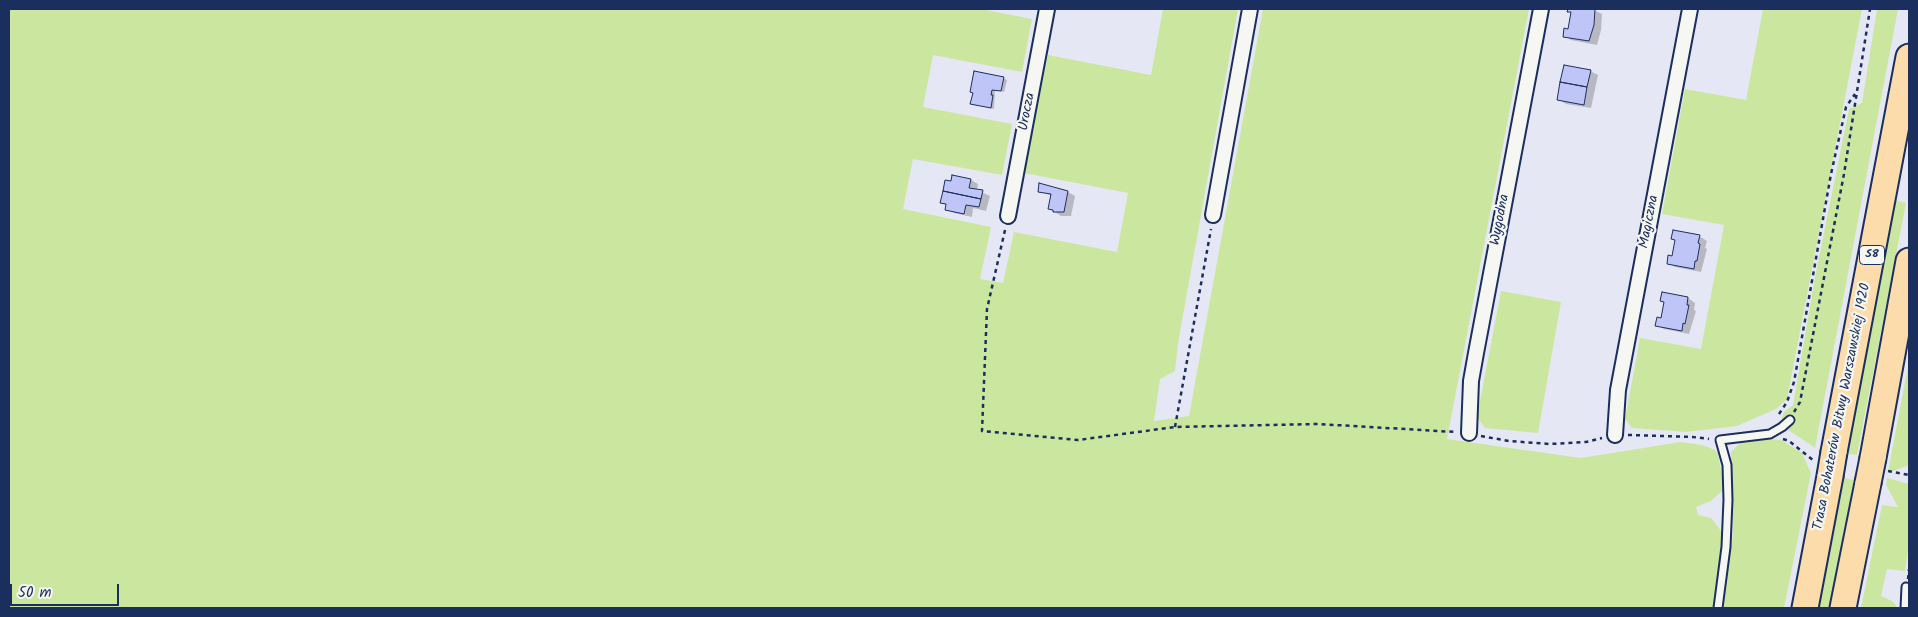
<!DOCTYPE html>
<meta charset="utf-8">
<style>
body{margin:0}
#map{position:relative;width:1918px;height:617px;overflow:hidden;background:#e6e7f4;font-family:Kalam,sans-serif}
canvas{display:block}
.frame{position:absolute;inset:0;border:10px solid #1b2f5e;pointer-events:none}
.scale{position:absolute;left:10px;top:584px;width:109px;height:22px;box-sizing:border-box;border:2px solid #1b2f5e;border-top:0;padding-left:6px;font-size:15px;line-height:18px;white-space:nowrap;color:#1b2f5e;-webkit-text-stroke:4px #f6f6f2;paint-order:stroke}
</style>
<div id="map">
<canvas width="1918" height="617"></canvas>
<div class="frame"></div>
<div class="scale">50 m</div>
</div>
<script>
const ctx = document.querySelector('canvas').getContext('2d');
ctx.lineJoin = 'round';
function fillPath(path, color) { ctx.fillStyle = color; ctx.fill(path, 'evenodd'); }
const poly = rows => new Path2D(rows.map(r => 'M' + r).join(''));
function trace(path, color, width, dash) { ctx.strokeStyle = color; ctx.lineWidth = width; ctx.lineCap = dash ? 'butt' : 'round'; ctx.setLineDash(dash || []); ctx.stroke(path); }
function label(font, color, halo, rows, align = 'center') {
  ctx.font = font + ' Kalam,sans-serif'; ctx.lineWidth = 4.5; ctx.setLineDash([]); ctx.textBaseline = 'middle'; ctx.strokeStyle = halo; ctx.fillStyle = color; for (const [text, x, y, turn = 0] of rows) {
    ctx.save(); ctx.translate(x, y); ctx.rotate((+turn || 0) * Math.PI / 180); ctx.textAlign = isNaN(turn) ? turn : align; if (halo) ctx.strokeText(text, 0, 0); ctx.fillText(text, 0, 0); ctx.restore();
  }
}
const green = poly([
 [9,9,981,9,1032,19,1022,72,933,55,923,107,1012,124,1002,175,913,159,903,209,991,227,980,279,1003,283,1014,232,1117,252,1128,193,1024,173,1048,55,1151,75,1163,9,1238,9,1178,343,1175,371,1160,379,1154,421,1189,416,1263,9,1529,9,1447,439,1581,458,1681,442,1702,445,1715,450,1718,455,1724,484,1723,490,1711,501,1696,507,1698,515,1711,518,1722,532,1721,559,1713,608,9,608],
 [1763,9,1862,9,1787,399,1776,409,1737,426,1686,432,1632,428,1625,419,1640,338,1701,349,1724,225,1662,214,1685,89,1746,100],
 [1877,9,1898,9,1815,448,1787,429,1782,421,1782,417,1784,412,1793,405,1816,272,1849,109,1862,103],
 [1895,200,1906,203,1857,455,1848,454],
 [1501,291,1561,302,1538,433,1485,428,1477,417],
 [1909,361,1909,465,1888,473,1890,461],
 [1770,439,1781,440,1802,453,1811,473,1784,608,1722,608,1733,535,1731,452,1740,443],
 [1844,478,1854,480,1829,608,1818,608],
 [1887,478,1909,484,1909,543,1905,571,1887,569,1881,596,1892,601,1898,608,1861,608,1882,505,1898,507,1886,485]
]);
const shadow = poly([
 [1569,9,1592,9,1602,14,1601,30,1597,45,1571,40,1564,36,1569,30,1572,13,1569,11],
 [1590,71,1598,75,1591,108,1566,104,1558,99],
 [1003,78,1007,80,1004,92,995,90,994,109,972,104],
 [971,180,978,184,977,190,990,196,986,211,973,208,972,217,954,213,947,209,947,206,942,202,952,182],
 [1039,191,1068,192,1075,196,1071,216,1061,216,1050,209,1052,196],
 [1699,236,1707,241,1705,248,1707,249,1701,272,1675,267,1668,263],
 [1663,294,1688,298,1695,303,1694,310,1696,311,1689,334,1664,329,1657,325,1662,319,1665,303]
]);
const building = poly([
 [1568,9,1595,9,1594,25,1589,41,1563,37,1564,28,1568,29,1571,12,1567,12,1568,9],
 [1564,65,1591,70,1587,87,1560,82,1564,65],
 [974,71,1004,77,1001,91,992,90,991,95,993,95,991,108,970,104,973,93,970,92,974,71],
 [1560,82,1587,87,1584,105,1557,100,1560,82],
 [952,175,971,179,969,188,983,190,981,199,943,191,945,180,951,181,952,175],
 [1039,183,1068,191,1064,212,1053,212,1053,210,1048,209,1051,194,1038,192,1039,183],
 [943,191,981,199,979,207,966,205,964,214,945,210,946,204,940,203,943,191],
 [1673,230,1700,235,1698,243,1700,244,1697,261,1695,261,1694,269,1667,264,1668,255,1672,256,1675,240,1671,239,1673,230],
 [1662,292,1688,297,1687,305,1689,305,1685,324,1683,323,1682,331,1655,326,1657,317,1661,318,1664,302,1660,301,1662,292]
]);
const path = poly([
 [1005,230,987,309,982,431,1078,440,1175,427,1318,424,1456,432],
 [1794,412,1800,402,1844,174,1870,9],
 [1779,414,1787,402,1794,382,1831,174,1846,107,1855,94],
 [1175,427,1211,229],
 [1628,435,1693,437,1709,439],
 [1481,436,1509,441,1550,444,1586,442,1602,438],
 [1783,439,1789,441,1813,460],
 [1888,471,1909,475],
 [1908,579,1909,569]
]);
const service = poly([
 [1718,608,1726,547,1728,500,1727,465,1720,440,1770,434,1782,427,1790,420],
 [1905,608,1906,587]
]);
const minor = poly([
 [1213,215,1250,9],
 [1008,216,1047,9],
 [1469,433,1471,381,1476,353,1541,9],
 [1615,435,1618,390,1690,9]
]);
const motorway = poly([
 [1834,452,1909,57],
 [1873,458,1909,261],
 [1805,608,1830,476],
 [1843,608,1868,483]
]);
const motorwayBridge = poly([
 [1830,476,1834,452],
 [1868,483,1873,458]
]);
const shields = [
 [1872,255,25]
];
const shieldNames = [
 ["S8",1872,255]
];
const streetNames = [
 ["Urocza",1028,112,-79],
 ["Wygodna",1501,220,-79],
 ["Magiczna",1650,222,-79],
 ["Trasa Bohaterów Bitwy Warszawskiej 1920",1843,407,-79]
];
fillPath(green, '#cbe79f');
fillPath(shadow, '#0003');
fillPath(building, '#bfc5f7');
trace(building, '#1b2f5e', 1);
trace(service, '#1b2f5e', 11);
trace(minor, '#1b2f5e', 18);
trace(motorway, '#1b2f5e', 29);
trace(path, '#1b2f5e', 2.5, [4, 4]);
trace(service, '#f6f6f2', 7);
trace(minor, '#f6f6f2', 14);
trace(motorway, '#fddcac', 25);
trace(motorwayBridge, '#1b2f5e', 29, []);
trace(motorwayBridge, '#fddcac', 25);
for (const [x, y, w] of shields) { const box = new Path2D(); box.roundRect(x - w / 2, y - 9.5, w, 19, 4); ctx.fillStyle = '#f6f6f2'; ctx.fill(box); trace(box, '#1b2f5e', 1); }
label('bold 12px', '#1b2f5e', null, shieldNames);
label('14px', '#1b2f5e', '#f6f6f2', streetNames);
</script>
